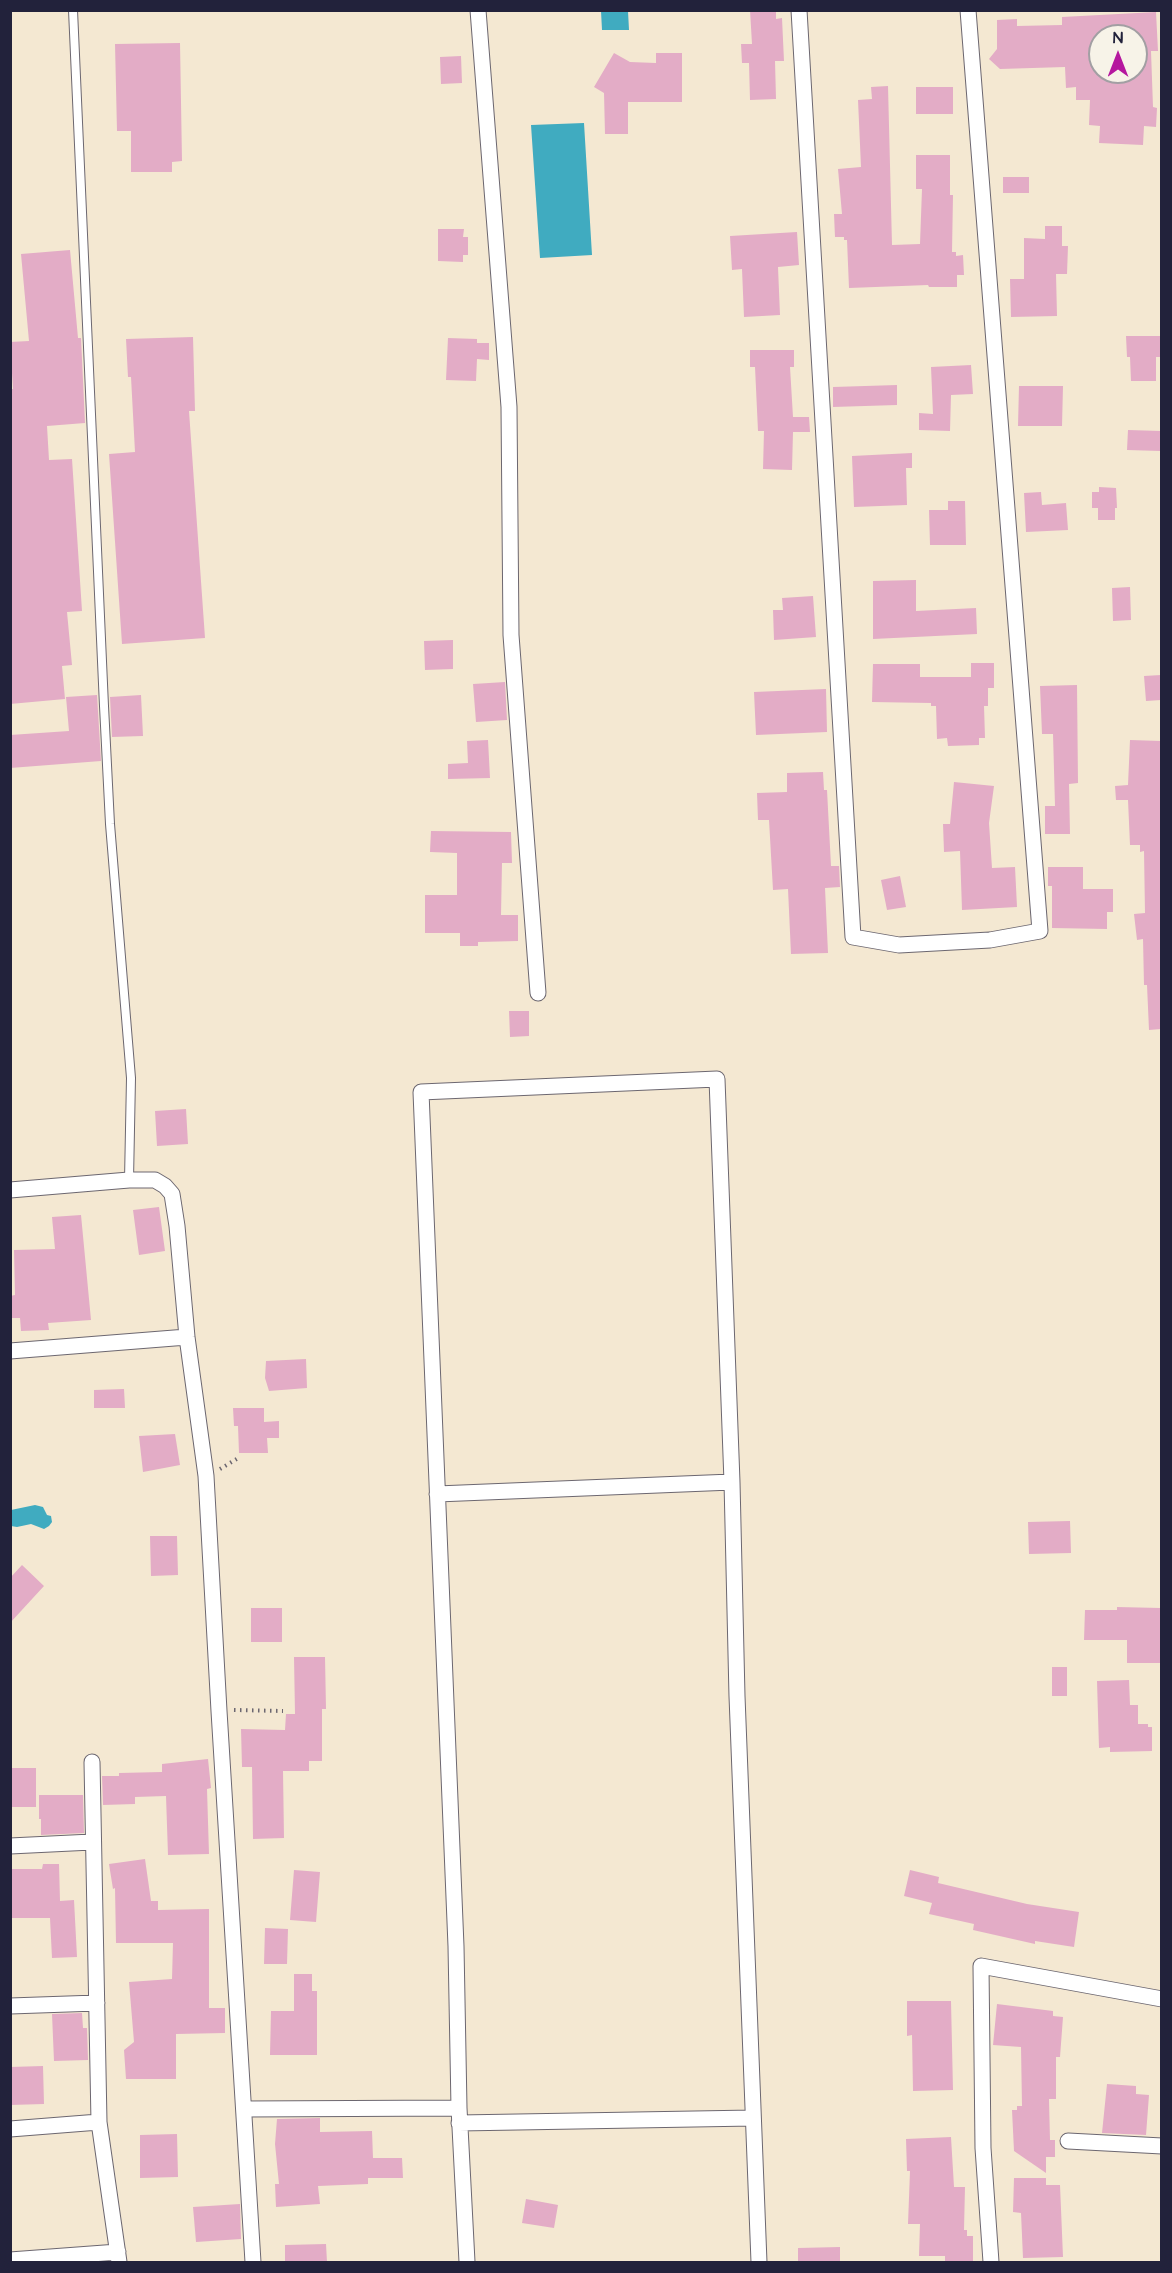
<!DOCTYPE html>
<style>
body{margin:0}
#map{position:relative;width:1172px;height:2273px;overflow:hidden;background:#f4e8d2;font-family:"Architects Daughter",sans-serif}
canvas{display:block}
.frame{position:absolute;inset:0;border:12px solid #22223b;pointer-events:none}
.north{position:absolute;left:1088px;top:24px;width:60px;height:60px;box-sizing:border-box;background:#f7f3e8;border:2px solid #a29fa3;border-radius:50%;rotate:0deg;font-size:16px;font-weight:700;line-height:24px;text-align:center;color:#22223b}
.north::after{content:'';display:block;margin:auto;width:21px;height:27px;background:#b5179e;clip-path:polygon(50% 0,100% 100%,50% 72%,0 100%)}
</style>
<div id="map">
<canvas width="1172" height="2273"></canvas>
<div class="frame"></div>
<div class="north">N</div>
</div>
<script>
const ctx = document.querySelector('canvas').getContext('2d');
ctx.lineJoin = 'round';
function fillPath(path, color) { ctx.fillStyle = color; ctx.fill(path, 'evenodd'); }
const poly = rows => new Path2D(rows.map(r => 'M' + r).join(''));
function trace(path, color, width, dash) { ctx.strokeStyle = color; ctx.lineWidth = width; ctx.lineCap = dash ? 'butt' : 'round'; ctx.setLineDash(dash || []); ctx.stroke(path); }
const water = poly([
 [601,11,628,11,629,30,602,30],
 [584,123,592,255,540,258,531,125],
 [35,1505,43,1507,47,1515,51,1516,52,1522,49,1526,44,1529,31,1524,17,1527,11,1526,11,1510]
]);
const building = poly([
 [750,10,776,10,776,19,782,18,784,61,775,61,776,99,750,100,749,63,742,63,741,44,752,44],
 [1156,12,1158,51,1151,51,1153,107,1157,108,1156,127,1144,126,1143,145,1099,143,1100,126,1089,125,1090,100,1076,100,1076,87,1066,88,1065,67,1000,69,989,59,997,49,997,20,1017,19,1017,26,1062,25,1062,17],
 [1100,36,1136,36,1136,72,1100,72],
 [180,43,182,161,172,162,172,172,131,172,131,131,117,131,115,44],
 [614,53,630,62,656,63,656,53,682,53,682,102,628,102,628,134,605,134,604,93,594,87],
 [461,56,462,83,441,84,440,57],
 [888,86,892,245,920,244,922,189,916,189,916,155,950,155,950,195,953,195,952,252,956,252,956,256,963,255,964,275,957,275,957,287,929,287,928,285,849,288,847,240,844,240,844,237,835,237,834,214,842,214,838,169,861,167,858,100,872,99,871,87],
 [916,87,953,87,953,114,916,114],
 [1003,177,1029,177,1029,193,1003,193],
 [1045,226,1062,226,1062,246,1068,246,1067,274,1056,274,1057,316,1011,317,1010,279,1024,279,1024,238,1045,239],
 [438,229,464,229,463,237,468,237,468,255,463,255,463,262,438,261],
 [797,232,799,265,778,267,780,315,744,317,742,269,732,270,730,236],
 [70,250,78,338,81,338,85,423,47,426,49,460,72,459,82,611,67,612,72,665,62,666,65,699,10,704,10,389,13,389,10,342,29,341,21,254],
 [1126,336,1160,336,1161,357,1156,357,1156,381,1131,381,1130,357,1127,357],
 [193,337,195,411,189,411,205,638,122,644,109,454,135,452,131,377,128,377,126,339],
 [448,338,477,339,477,343,489,343,489,360,477,359,476,381,446,380],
 [750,350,794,350,794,367,790,367,793,417,809,417,810,432,793,432,792,470,763,469,764,431,758,431,755,367,750,367],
 [971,365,973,394,951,395,950,431,919,430,919,413,933,414,931,367],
 [897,385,897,405,833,407,833,387],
 [1019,386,1063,386,1062,426,1018,426],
 [1128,430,1161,431,1161,451,1127,450],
 [912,453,912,468,906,468,907,505,854,507,852,456],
 [1099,487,1116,488,1117,508,1115,508,1115,520,1098,520,1098,508,1092,508,1092,492,1099,492],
 [1041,492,1042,505,1066,503,1068,530,1026,532,1024,493],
 [948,501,965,501,966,545,930,545,929,510,948,510],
 [916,580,916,611,976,608,977,634,873,639,873,581],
 [1130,587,1131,620,1113,621,1112,588],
 [813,596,816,637,774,640,773,610,783,610,782,598],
 [453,640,453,669,425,670,424,641],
 [971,663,994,663,994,688,988,688,988,706,984,706,985,738,979,738,979,745,948,746,947,738,937,739,936,706,931,706,931,703,872,702,873,664,920,664,920,677,971,677],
 [1161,675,1161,700,1146,701,1144,676],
 [505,682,507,720,476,722,473,684],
 [1077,685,1078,783,1069,784,1070,834,1045,834,1045,806,1055,806,1053,734,1042,734,1040,686],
 [826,689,827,732,756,735,754,692],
 [97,695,101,761,10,768,10,735,69,731,66,697],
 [141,695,143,736,112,737,110,697],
 [488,740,490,778,448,779,448,764,468,763,467,741],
 [1130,740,1161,741,1161,1029,1149,1030,1147,985,1144,985,1143,939,1137,940,1134,914,1145,913,1144,851,1140,852,1140,845,1130,845,1128,800,1116,800,1115,786,1128,785],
 [823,772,824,790,827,790,831,866,839,866,840,887,825,888,828,953,791,954,788,889,773,890,769,820,758,820,757,793,787,792,787,773],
 [954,782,994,786,989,823,992,868,1015,867,1017,907,962,910,960,851,944,852,943,824,950,824],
 [431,831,511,832,512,863,502,863,501,915,518,915,518,941,478,942,478,946,460,946,460,933,425,933,425,895,457,895,457,853,430,852],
 [1048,867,1083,867,1083,889,1113,889,1113,912,1107,912,1107,929,1052,928,1052,886,1048,886],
 [900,876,906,907,887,910,881,880],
 [509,1011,529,1011,529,1036,510,1037],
 [186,1109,188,1144,157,1146,155,1111],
 [159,1207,165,1251,139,1255,133,1210],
 [81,1215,91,1320,48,1323,49,1330,21,1331,20,1318,10,1318,10,1296,15,1295,14,1250,55,1249,52,1217],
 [306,1359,307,1388,269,1391,265,1378,266,1361],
 [124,1389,125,1408,94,1408,94,1390],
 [233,1408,264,1408,264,1422,279,1421,279,1438,267,1438,268,1453,239,1453,238,1426,234,1426],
 [175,1434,180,1465,143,1472,139,1436],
 [1070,1521,1071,1553,1029,1554,1028,1522],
 [150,1536,177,1536,178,1575,151,1576],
 [22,1565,44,1586,10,1623,10,1578],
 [1117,1607,1161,1608,1161,1663,1127,1663,1127,1640,1084,1640,1085,1610,1117,1610],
 [251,1608,282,1608,282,1642,251,1642],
 [294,1657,325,1657,326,1709,322,1709,322,1761,309,1761,309,1771,283,1771,284,1838,253,1839,252,1767,242,1767,241,1729,285,1730,286,1714,295,1714],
 [1052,1667,1067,1667,1067,1696,1052,1696],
 [1129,1680,1130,1705,1138,1705,1138,1724,1148,1724,1148,1727,1152,1727,1152,1751,1110,1752,1110,1747,1099,1748,1097,1681],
 [208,1759,211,1788,207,1789,209,1854,168,1855,166,1796,135,1797,135,1804,103,1805,102,1776,119,1776,119,1773,162,1772,162,1764],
 [10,1768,36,1768,36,1807,10,1807],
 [39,1795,83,1795,84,1833,41,1835,41,1819,39,1819],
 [145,1859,151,1901,158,1901,158,1910,209,1909,209,2008,225,2008,225,2033,176,2034,176,2079,126,2079,124,2050,134,2042,129,1982,172,1979,173,1943,116,1943,115,1888,113,1889,109,1864],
 [43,1864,59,1864,60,1901,74,1900,77,1957,52,1958,50,1918,10,1918,10,1869,42,1869],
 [294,1870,320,1872,316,1922,290,1920],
 [910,1870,939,1877,938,1883,1027,1904,1079,1912,1074,1947,1035,1941,1035,1944,973,1930,974,1924,929,1914,932,1903,904,1896],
 [265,1928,288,1929,287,1964,264,1964],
 [294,1974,312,1974,312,1991,317,1991,317,2055,270,2055,271,2011,294,2011],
 [907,2001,951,2001,953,2090,913,2091,912,2035,907,2036],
 [997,2004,1053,2011,1053,2016,1063,2017,1060,2057,1056,2057,1056,2099,1049,2099,1050,2140,1055,2140,1055,2157,1046,2157,1046,2173,1014,2151,1012,2110,1017,2110,1017,2106,1022,2106,1021,2047,993,2045],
 [82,2013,83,2028,87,2028,88,2060,54,2061,52,2014],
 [43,2066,44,2104,10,2105,10,2067],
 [1107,2084,1136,2086,1136,2094,1149,2095,1146,2135,1102,2133],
 [320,2118,320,2132,372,2131,373,2158,402,2158,403,2178,368,2178,368,2184,318,2186,320,2204,276,2207,275,2184,279,2184,275,2144,277,2119],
 [177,2134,178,2177,140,2178,140,2135],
 [951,2137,954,2187,965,2187,964,2230,967,2230,967,2236,973,2236,973,2262,945,2262,945,2256,919,2256,920,2224,908,2224,910,2171,907,2171,906,2139],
 [1014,2178,1046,2178,1046,2185,1060,2185,1063,2257,1023,2258,1021,2213,1013,2212],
 [526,2199,558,2205,554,2228,522,2223],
 [240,2204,241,2239,196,2242,193,2207],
 [326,2244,327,2262,285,2262,285,2245],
 [840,2247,840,2262,798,2262,798,2248]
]);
const path = poly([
 [220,1469,240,1457],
 [234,1710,283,1711]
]);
const service = poly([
 [73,10,104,706,110,824,131,1078,129,1180]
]);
const minor = poly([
 [478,10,509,407,511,635,538,993],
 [799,10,853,937,899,945,990,940,1040,931,968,10],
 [10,1190,129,1180,155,1180,165,1186,172,1194,177,1226,187,1337,206,1476,219,1711,253,2262],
 [10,1351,187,1337],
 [437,1494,732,1482],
 [92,1762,99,2122,119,2262],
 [10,1846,92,1842],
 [10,2006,97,2003],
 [244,2109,459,2108],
 [459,2123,753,2118],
 [10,2129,99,2122],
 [1068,2141,1162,2146],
 [10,2260,118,2252],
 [467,2262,459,2108,456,1946,421,1092,717,1079,732,1482,737,1696,759,2262],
 [991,2262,983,2148,981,1966,1162,1999]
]);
fillPath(water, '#40abc0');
fillPath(building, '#e3acc6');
trace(service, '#6c6770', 10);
trace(minor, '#6c6770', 17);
trace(path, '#6c6770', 4, [1.5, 4.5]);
trace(service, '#fff', 8);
trace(minor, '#fff', 15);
</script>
